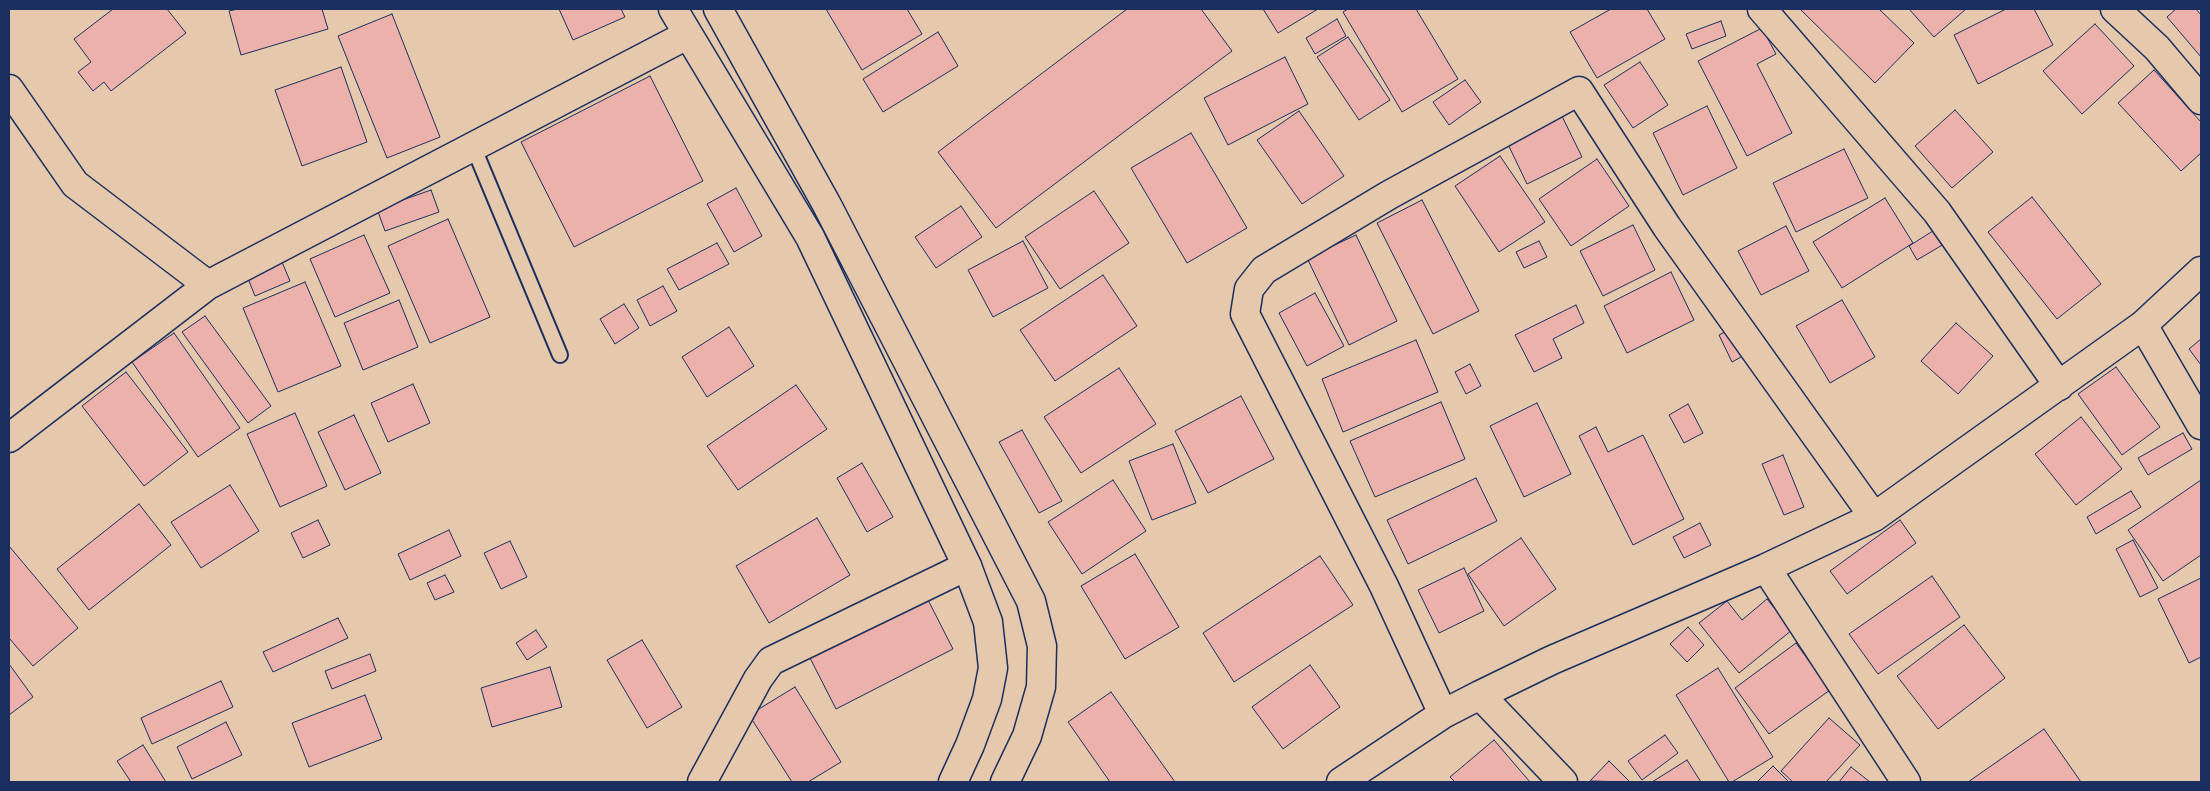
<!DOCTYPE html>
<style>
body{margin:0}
#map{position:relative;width:2210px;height:791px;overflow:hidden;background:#e6c9ad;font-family:Delius,sans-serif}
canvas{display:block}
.frame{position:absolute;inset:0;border:10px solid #1b2f5e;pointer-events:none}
</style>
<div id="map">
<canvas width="2210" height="791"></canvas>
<div class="frame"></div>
</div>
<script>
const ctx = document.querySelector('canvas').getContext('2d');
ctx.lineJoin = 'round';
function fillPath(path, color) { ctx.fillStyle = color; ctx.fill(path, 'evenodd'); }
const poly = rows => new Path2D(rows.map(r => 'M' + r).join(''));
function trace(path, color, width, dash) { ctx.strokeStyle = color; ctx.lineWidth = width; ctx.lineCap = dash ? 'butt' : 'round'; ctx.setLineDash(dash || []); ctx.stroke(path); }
const building = poly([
 [113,9,167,9,186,33,111,91,104,82,93,91,78,72,91,62,74,39,113,9],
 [238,9,322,9,328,29,241,55,229,11,238,9],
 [559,9,621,9,625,17,573,40,559,9],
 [826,9,907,9,922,34,862,70,826,9],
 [1127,9,1201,9,1232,51,996,228,938,152,1127,9],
 [1263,9,1318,9,1278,33,1263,9],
 [1348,9,1416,9,1458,79,1402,112,1343,12,1348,9],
 [1611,9,1647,9,1665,39,1597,78,1570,32,1611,9],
 [1800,9,1879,9,1914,43,1875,83,1800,9],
 [1909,9,1966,9,1934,37,1909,9],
 [2006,9,2034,9,2053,45,1978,84,1954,35,2006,9],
 [2176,9,2196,9,2201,15,2201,57,2167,17,2176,9],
 [392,14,440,137,387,158,338,36,392,14],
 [1337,19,1346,36,1315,54,1306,38,1337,19],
 [1721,21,1726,36,1692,49,1686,34,1721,21],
 [2095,24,2134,66,2082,114,2043,71,2095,24],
 [1762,28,1776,54,1757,64,1792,133,1747,156,1698,61,1762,28],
 [938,32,958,66,883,112,863,79,938,32],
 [1348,37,1390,100,1359,120,1317,57,1348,37],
 [1285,57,1308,104,1228,145,1204,98,1285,57],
 [1640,62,1668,105,1633,128,1604,85,1640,62],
 [341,67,367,142,302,166,275,90,341,67],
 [2154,70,2201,122,2201,153,2181,171,2118,103,2154,70],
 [650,76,703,181,574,247,521,142,650,76],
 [1465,80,1481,102,1449,125,1433,102,1465,80],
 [1707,106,1737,168,1683,195,1653,133,1707,106],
 [1559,110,1582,157,1527,184,1504,136,1559,110],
 [1955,110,1993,152,1952,188,1915,146,1955,110],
 [1299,111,1344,176,1302,204,1257,140,1299,111],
 [1191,133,1247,228,1187,263,1131,168,1191,133],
 [1844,149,1868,198,1796,232,1773,183,1844,149],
 [1500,156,1545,222,1499,252,1455,186,1500,156],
 [1597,159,1629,206,1571,246,1539,199,1597,159],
 [736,188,762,236,734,252,707,204,736,188],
 [431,190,439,212,385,231,377,209,431,190],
 [1094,191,1129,243,1060,289,1025,237,1094,191],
 [2032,197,2101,284,2057,319,1988,232,2032,197],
 [1885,198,1913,243,1842,288,1813,242,1885,198],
 [1422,200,1479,311,1433,334,1377,223,1422,200],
 [961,206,982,237,936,268,915,237,961,206],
 [448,219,490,317,430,343,388,246,448,219],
 [1633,225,1655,270,1603,296,1580,251,1633,225],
 [1786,226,1809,271,1761,295,1738,251,1786,226],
 [1936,229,1944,244,1917,260,1909,246,1936,229],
 [364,235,390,293,335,317,310,259,364,235],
 [1356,235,1397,321,1349,345,1307,258,1356,235],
 [1023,241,1048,288,993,317,968,270,1023,241],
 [1539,241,1547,257,1524,268,1516,252,1539,241],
 [717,243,729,264,679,290,667,269,717,243],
 [282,262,290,281,255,296,247,276,282,262],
 [1671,272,1694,320,1627,353,1604,306,1671,272],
 [1103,275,1137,326,1055,381,1020,330,1103,275],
 [305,282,341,366,278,392,243,308,305,282],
 [663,286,677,311,650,326,637,300,663,286],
 [1315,293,1344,346,1307,366,1279,313,1315,293],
 [399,300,418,347,363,370,344,323,399,300],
 [1842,300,1875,357,1830,383,1796,326,1842,300],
 [624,304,639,328,615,344,600,319,624,304],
 [1576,305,1584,323,1553,339,1562,358,1534,372,1515,335,1576,305],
 [205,316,271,406,248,423,182,332,205,316],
 [1956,323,1993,356,1958,394,1921,361,1956,323],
 [1736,326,1752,351,1732,362,1719,335,1736,326],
 [729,327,754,366,707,397,682,357,729,327],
 [174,333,240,428,198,457,132,362,174,333],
 [2201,339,2201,365,2189,349,2201,339],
 [1416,340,1438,392,1343,432,1322,379,1416,340],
 [1470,364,1481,386,1466,394,1455,372,1470,364],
 [2116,367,2160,427,2122,455,2078,394,2116,367],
 [1119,368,1156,424,1081,473,1044,417,1119,368],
 [126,372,188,452,144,486,82,406,126,372],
 [413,384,430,423,388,442,371,403,413,384],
 [796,385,827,429,738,490,707,446,796,385],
 [1241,396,1274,459,1208,493,1175,431,1241,396],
 [1441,402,1465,459,1375,497,1350,441,1441,402],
 [1537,403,1571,474,1524,497,1490,426,1537,403],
 [1688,404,1703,433,1684,443,1669,415,1688,404],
 [295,413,327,486,280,507,247,434,295,413],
 [354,415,381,473,345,490,318,432,354,415],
 [2081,417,2122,469,2076,505,2035,454,2081,417],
 [1596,427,1608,452,1643,435,1684,519,1633,545,1579,436,1596,427],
 [1022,430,1062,501,1039,513,999,442,1022,430],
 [2183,433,2192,449,2148,475,2138,458,2183,433],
 [1173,444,1196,503,1152,520,1129,461,1173,444],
 [1783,455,1804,507,1784,515,1762,464,1783,455],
 [862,463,893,517,867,532,837,478,862,463],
 [1476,478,1497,521,1408,564,1387,520,1476,478],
 [1113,480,1146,531,1082,574,1048,522,1113,480],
 [2201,480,2201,555,2163,581,2128,530,2201,480],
 [230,485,259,531,201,568,171,522,230,485],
 [2131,491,2141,507,2096,534,2087,517,2131,491],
 [139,504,171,545,89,610,57,569,139,504],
 [817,518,850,575,769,623,736,566,817,518],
 [318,520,330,545,303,558,291,533,318,520],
 [1900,520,1916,543,1847,594,1830,571,1900,520],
 [1700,523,1711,545,1684,558,1673,537,1700,523],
 [449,530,461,556,410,580,398,554,449,530],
 [1521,538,1556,589,1504,626,1468,574,1521,538],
 [2133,540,2158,588,2140,597,2116,549,2133,540],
 [510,541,527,577,501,589,484,553,510,541],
 [9,546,78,628,33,666,9,638,9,546],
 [1135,554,1179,627,1125,659,1081,586,1135,554],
 [1320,556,1353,605,1234,682,1203,633,1320,556],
 [1464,568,1484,611,1439,633,1418,590,1464,568],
 [445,575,454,592,435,600,427,583,445,575],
 [1932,576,1960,617,1878,674,1849,634,1932,576],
 [2201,578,2201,657,2189,663,2158,599,2201,578],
 [927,598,953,649,836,709,810,658,927,598],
 [1767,599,1792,630,1739,673,1699,623,1727,601,1742,620,1767,599],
 [338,618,348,638,273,672,263,652,338,618],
 [1964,625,2005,678,1938,729,1897,676,1964,625],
 [1688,627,1704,645,1687,662,1670,644,1688,627],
 [536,630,547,647,527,660,516,643,536,630],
 [642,640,682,707,647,728,607,660,642,640],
 [1796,643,1830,690,1769,734,1735,688,1796,643],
 [370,654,376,671,332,689,325,671,370,654],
 [9,664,33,697,9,715,9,664],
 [1310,665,1340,707,1283,749,1252,707,1310,665],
 [550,667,562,707,492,727,481,688,550,667],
 [1718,668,1773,757,1732,782,1729,782,1676,695,1718,668],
 [221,681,233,707,152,744,141,718,221,681],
 [795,687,841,762,808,782,792,782,749,715,795,687],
 [1111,692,1175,782,1110,782,1068,722,1111,692],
 [365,695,382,739,309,767,292,723,365,695],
 [1829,718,1860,745,1826,782,1793,782,1781,771,1829,718],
 [226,722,242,755,192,779,177,747,226,722],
 [2044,729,2081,782,1968,782,2044,729],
 [1665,735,1678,753,1642,780,1628,761,1665,735],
 [1494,740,1530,782,1455,782,1450,777,1494,740],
 [143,745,166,782,131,782,117,761,143,745],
 [1687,760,1701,782,1652,782,1687,760],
 [1609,761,1630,782,1590,781,1609,761],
 [1773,766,1789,782,1757,782,1773,766],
 [1851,767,1870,782,1839,782,1851,767]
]);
const lane = poly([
 [473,146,560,355]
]);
const street = poly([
 [1762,9,1937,212,2059,386],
 [2115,9,2157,48,2201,100],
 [9,89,75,184,208,285],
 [2143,325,2201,425],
 [9,438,208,285,687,35],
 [1766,568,1906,782],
 [1480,695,1552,660,1766,568,1874,517,2143,325,2201,271],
 [1443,714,1384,586,1245,314,1249,289,1264,270,1389,195,1579,91,1667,227,1874,517],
 [702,782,758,679,771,661,967,566],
 [1341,782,1443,714,1480,695,1563,782]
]);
const secondary = poly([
 [673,9,810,237,967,566,988,622,993,668,987,699,970,745,953,782],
 [718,9,827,205,1031,601,1042,646,1041,687,1027,736,1005,782]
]);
fillPath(building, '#ecb1ab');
trace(building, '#1b2f5e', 1);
trace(lane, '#1b2f5e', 18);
trace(street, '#1b2f5e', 31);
trace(secondary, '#1b2f5e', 31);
trace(lane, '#e6c9ad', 14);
trace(street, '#e6c9ad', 28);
trace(secondary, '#e6c9ad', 28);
</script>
